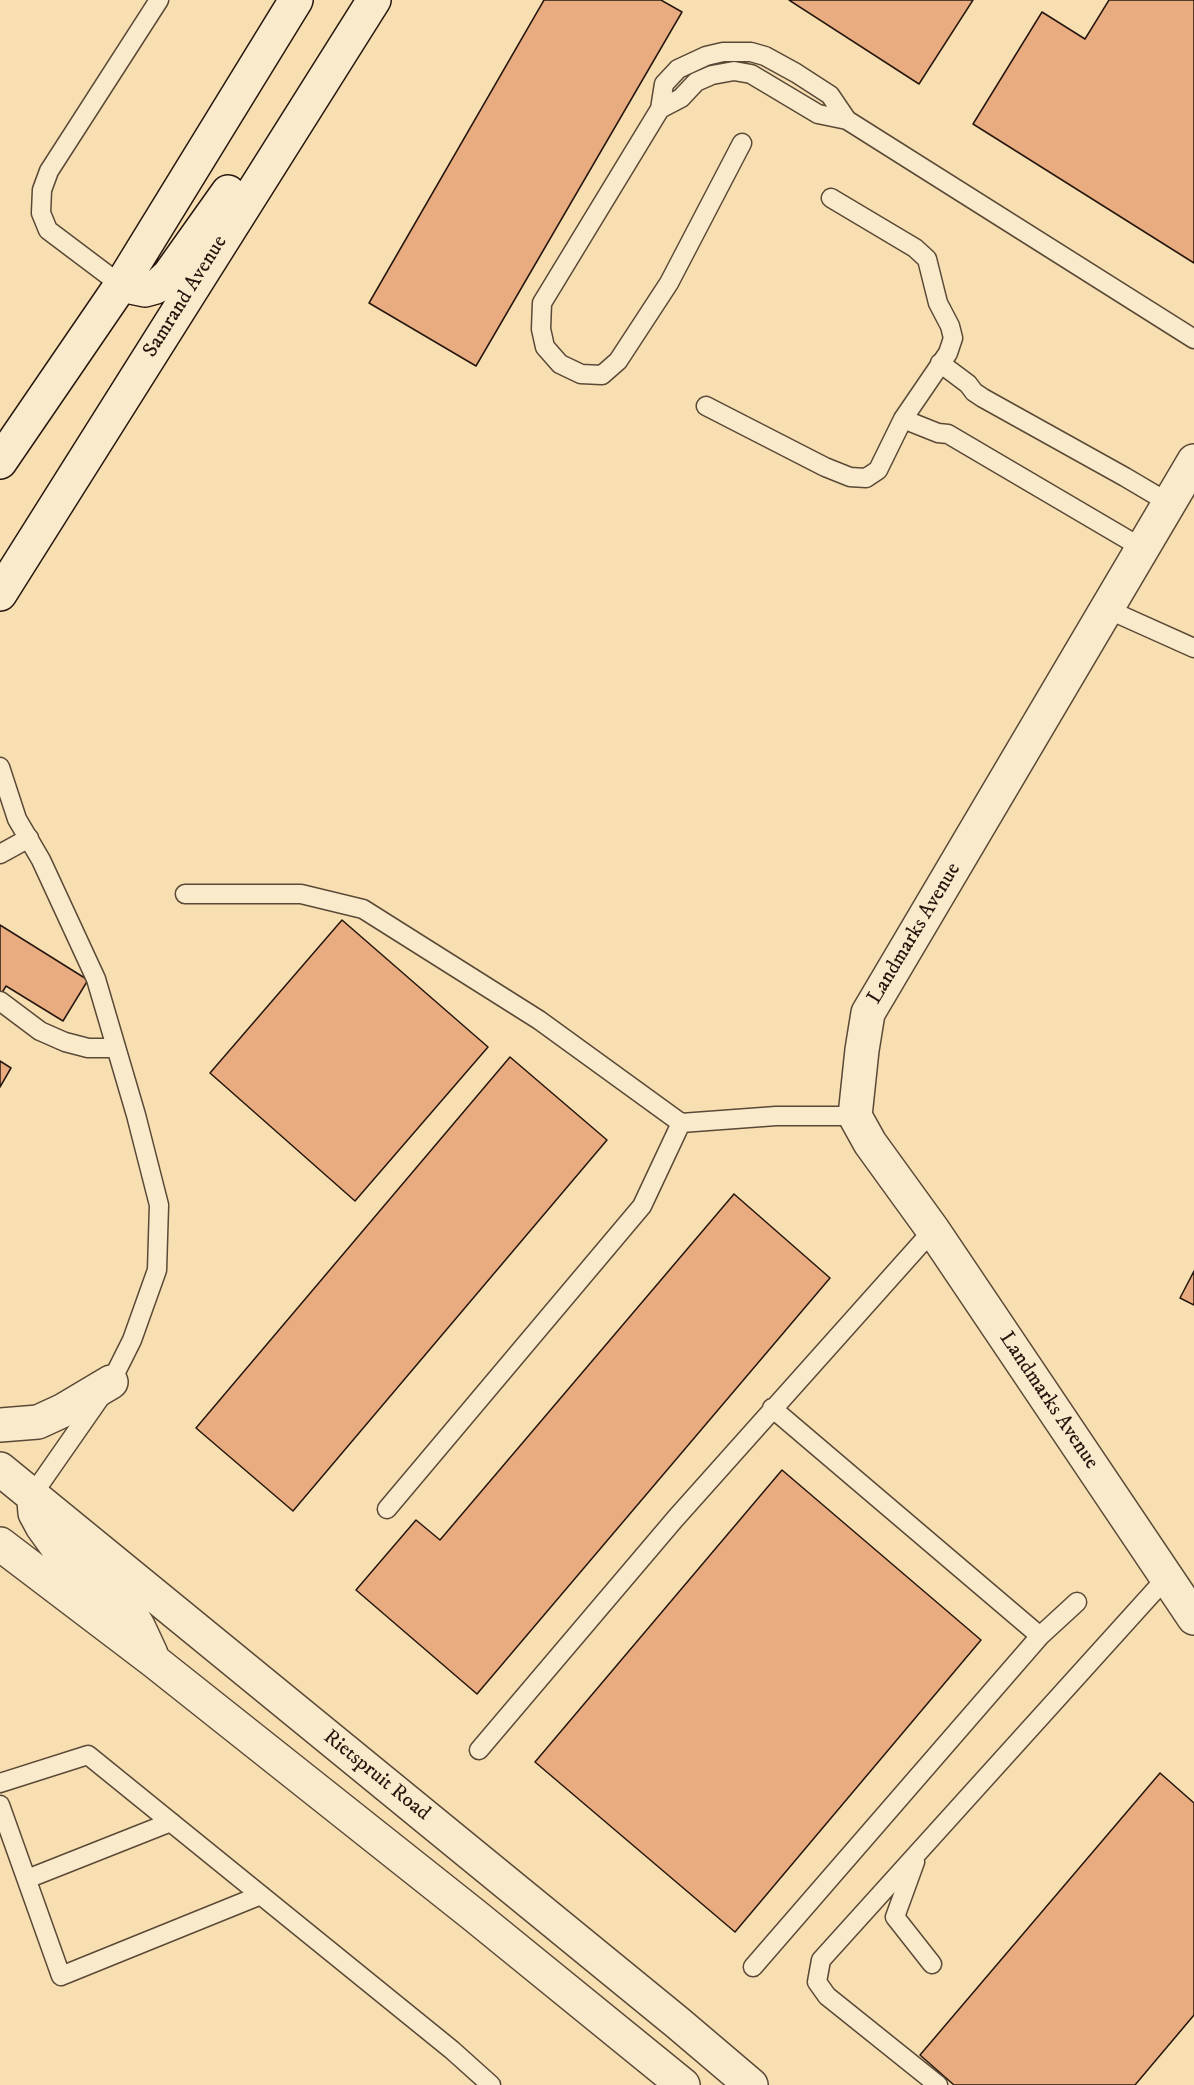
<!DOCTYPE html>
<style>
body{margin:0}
canvas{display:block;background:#f8dfb1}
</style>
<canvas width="1194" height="2085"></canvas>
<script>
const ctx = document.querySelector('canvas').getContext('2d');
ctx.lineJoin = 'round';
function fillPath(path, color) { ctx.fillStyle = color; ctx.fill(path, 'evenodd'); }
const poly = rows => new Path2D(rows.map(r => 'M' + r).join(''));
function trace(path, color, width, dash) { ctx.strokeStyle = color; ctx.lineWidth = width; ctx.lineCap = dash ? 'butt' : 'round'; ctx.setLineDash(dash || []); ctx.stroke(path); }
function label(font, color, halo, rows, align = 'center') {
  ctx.font = font + ' "IM FELL DW Pica",serif'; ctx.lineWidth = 4.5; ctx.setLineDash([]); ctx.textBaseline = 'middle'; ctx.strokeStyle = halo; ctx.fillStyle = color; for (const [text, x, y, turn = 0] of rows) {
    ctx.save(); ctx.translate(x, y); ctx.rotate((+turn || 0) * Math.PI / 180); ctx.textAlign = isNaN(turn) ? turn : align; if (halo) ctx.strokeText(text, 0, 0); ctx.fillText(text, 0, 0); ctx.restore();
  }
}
const building = poly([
 [544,0,661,0,682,12,476,366,369,303,544,0],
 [789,0,973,0,919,84,789,0],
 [1109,0,1194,0,1194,263,973,124,1042,12,1085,39,1109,0],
 [342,920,488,1047,355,1201,210,1073,342,920],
 [0,925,88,980,63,1021,6,986,0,996,0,925],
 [510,1057,607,1140,293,1511,196,1428,510,1057],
 [0,1061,11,1068,0,1087,0,1061],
 [734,1194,830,1278,477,1694,356,1590,416,1520,440,1540,734,1194],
 [1194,1271,1194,1305,1180,1298,1194,1271],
 [782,1470,981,1640,735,1932,535,1762,782,1470],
 [1160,1773,1194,1803,1194,2015,1135,2085,954,2085,920,2055,1160,1773]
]);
const service = poly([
 [660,109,681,98,696,82,712,75,734,71,751,74,818,114,847,120,1194,339],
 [742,143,669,283,618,361,602,375,581,374,560,364,545,347,541,329,542,303,660,109,664,84,678,69,706,56,723,52,751,52,765,56,796,73,830,95,847,120],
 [121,285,48,230,41,213,42,190,49,171,159,0],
 [940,363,968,384,974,392,983,398,1125,477,1169,503],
 [706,406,825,467,850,477,866,478,878,470,903,419,948,353,953,338,950,326,938,303,927,259,915,248,831,198],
 [903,419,938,433,948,434,1142,548],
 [1107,609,1194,648],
 [0,767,17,819,41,860,96,979,136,1115,159,1205,157,1270,132,1340,111,1382,33,1494],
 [0,854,29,838],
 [185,894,301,894,363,909,539,1020,681,1123],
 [0,1001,40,1031,65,1042,88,1048,116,1048],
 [772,1408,1040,1636,1077,1602],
 [387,1509,642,1206,681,1123,776,1116,855,1116],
 [479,1750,675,1519,933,1230],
 [0,1783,88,1755,452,2050,491,2085],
 [0,1805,61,1976,261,1895],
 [915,1862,895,1917,932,1964],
 [27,1879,171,1822],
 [753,1967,1040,1636],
 [938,2085,827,1996,817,1982,821,1960,1167,1577]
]);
const minor = poly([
 [1194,461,868,1013,862,1050,855,1116,870,1143,933,1230,1194,1618]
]);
const tertiary = poly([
 [0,1425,38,1422,64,1410,111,1382],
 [0,1469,678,2023,751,2085],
 [34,1501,35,1513,42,1526,60,1551,128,1610,138,1626,151,1654],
 [0,1544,154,1661,474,1915,683,2085]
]);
const secondary = poly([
 [121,285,145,290,156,287,169,275,228,192],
 [0,462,121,285,296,0],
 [0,594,374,0]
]);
const streetNames = [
 ["Samrand Avenue",186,297,-58],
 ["Landmarks Avenue",915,934,-59],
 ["Landmarks Avenue",1048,1401,56],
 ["Rietspruit Road",376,1776,39]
];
fillPath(building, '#e8ac80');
trace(building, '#26170e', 1.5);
trace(service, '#5a4937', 21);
trace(minor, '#5a4937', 36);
trace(tertiary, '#5a4937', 36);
trace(secondary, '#26170e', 36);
trace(service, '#faeacc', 18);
trace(minor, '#faeacc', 33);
trace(tertiary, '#faeacc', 33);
trace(secondary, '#faeacc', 33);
label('21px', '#26170e', '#faeacc', streetNames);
</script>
